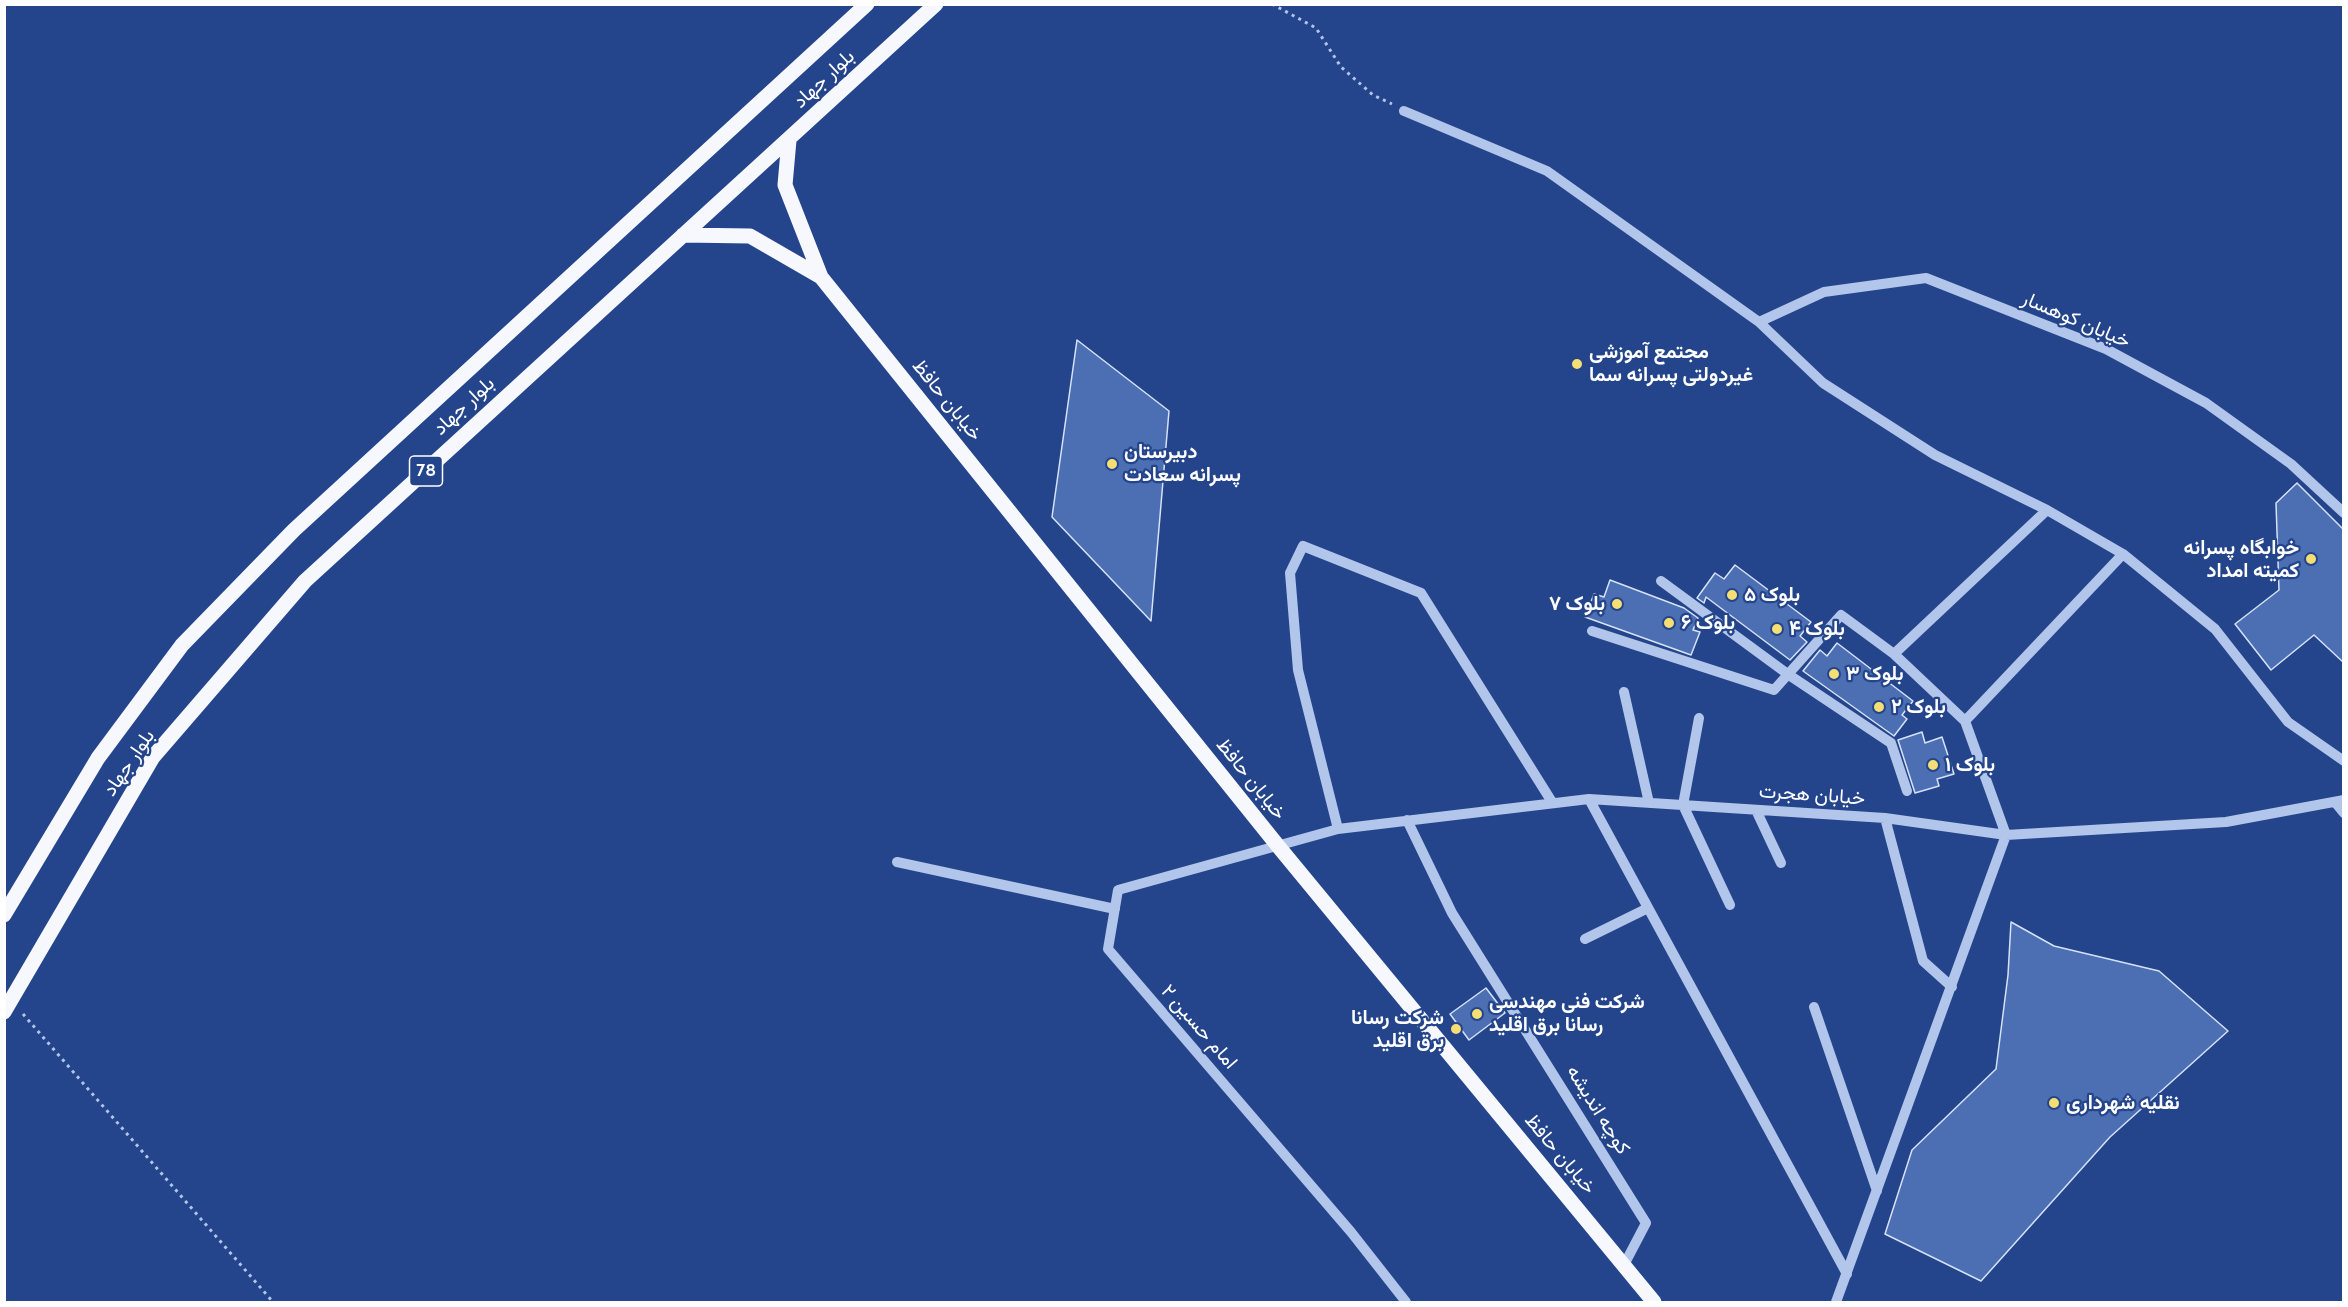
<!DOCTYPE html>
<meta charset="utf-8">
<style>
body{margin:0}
#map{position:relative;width:2348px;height:1307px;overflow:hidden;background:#24458b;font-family:Cabin,sans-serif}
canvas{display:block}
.frame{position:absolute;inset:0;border:6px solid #fff;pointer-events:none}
</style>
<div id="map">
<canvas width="2348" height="1307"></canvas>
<div class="frame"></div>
</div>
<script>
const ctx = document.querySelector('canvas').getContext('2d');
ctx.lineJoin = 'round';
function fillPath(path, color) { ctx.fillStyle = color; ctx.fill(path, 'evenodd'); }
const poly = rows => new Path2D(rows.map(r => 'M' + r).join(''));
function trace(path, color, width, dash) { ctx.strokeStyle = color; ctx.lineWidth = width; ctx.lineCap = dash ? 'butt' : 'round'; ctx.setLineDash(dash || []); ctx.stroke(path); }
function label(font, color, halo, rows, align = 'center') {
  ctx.font = font + ' Cabin,Vazirmatn,sans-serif'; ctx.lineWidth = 4.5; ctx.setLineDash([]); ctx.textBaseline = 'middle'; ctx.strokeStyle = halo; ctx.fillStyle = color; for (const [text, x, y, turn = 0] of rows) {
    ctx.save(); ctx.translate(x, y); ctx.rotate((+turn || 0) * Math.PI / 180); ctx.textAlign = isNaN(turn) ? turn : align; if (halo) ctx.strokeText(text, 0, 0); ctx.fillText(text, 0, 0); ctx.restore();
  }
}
const building = poly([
 [1077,340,1169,411,1151,621,1052,517,1077,340],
 [2297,483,2343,529,2343,662,2314,635,2271,670,2235,624,2279,590,2276,503,2297,483],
 [1735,565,1811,622,1800,636,1807,642,1790,660,1706,597,1704,603,1697,598,1715,573,1724,579,1735,565],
 [1610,580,1684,608,1698,618,1693,630,1700,632,1691,655,1585,617,1594,594,1604,597,1610,580],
 [1837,643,1913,701,1902,715,1907,719,1894,736,1803,671,1820,650,1827,656,1837,643],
 [1922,732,1925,743,1942,737,1954,774,1937,779,1939,786,1915,793,1898,740,1922,732],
 [2011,922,2054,946,2159,971,2228,1031,2110,1137,1981,1281,1885,1234,1912,1150,1996,1069,2008,975,2011,922],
 [1486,988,1505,1013,1469,1040,1450,1014,1486,988]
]);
const path = poly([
 [1272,4,1316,28,1341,67,1373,95,1392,104],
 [23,1014,273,1302]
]);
const minor = poly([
 [1404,111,1547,171,1759,322,1823,383,1935,455,2047,510,2123,554,2215,629,2288,722,2344,761],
 [1759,322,1824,292,1926,278,2106,349,2206,403,2291,464,2344,513],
 [1661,581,1789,675,1891,743,1907,791],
 [1592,631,1774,690,1841,615,1894,654,1965,721,2006,835,1836,1302],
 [1894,654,2047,510],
 [1624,692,1649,803],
 [1699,718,1683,805,1730,905],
 [1965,721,2123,554],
 [1589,799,1847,1274],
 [2335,802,2344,813],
 [1756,810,1781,863],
 [1885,818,1923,961,1952,987],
 [1407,820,1452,913,1646,1223,1624,1265],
 [1338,829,1298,670,1290,573,1303,546,1421,593,1552,802],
 [897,862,1115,909],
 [1585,939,1648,908],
 [1814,1007,1877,1191],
 [1406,1302,1351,1232,1108,949,1118,890,1338,829,1589,799,1885,818,2006,835,2226,822,2344,800]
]);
const major = poly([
 [789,140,785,185,821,277,1278,846,1654,1302],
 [683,235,750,236,821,277],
 [4,915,98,758,182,645,294,530,867,4],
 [4,1012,153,757,305,581,936,4]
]);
const markers = [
 [1577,364,6,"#f5df75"],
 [1112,464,6,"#f5df75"],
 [2311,559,6,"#f5df75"],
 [1732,595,6,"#f5df75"],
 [1617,604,6,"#f5df75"],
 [1669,623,6,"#f5df75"],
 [1777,629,6,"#f5df75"],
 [1834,674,6,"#f5df75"],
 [1879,707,6,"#f5df75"],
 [1933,765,6,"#f5df75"],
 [1477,1014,6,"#f5df75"],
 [1456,1029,6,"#f5df75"],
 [2054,1103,6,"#f5df75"]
];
const shields = [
 [426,471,33]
];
const shieldNames = [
 ["78",426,471]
];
const streetNames = [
 ["بلوار جهاد",824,79,-43],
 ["خیابان کوهسار",2076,320,23],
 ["خیابان حافظ",947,400,51],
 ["بلوار جهاد",464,406,-43],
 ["بلوار جهاد",129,763,-56],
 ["خیابان حافظ",1251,779,51],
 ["خیابان هجرت",1812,795,4],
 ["امام حسین ۲",1199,1027,49],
 ["کوچه اندیشه",1598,1110,58],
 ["خیابان حافظ",1560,1154,50]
];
const poiNames = [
 ["مجتمع آموزشی",1589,352],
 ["غیردولتی پسرانه سما",1589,375],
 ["دبیرستان",1124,452],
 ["پسرانه سعادت",1124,475],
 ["خوابگاه پسرانه",2299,548,"right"],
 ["کمیته امداد",2299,571,"right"],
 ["بلوک ۵",1744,595],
 ["بلوک ۷",1605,604,"right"],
 ["بلوک ۶",1681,623],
 ["بلوک ۴",1789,629],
 ["بلوک ۳",1846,674],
 ["بلوک ۲",1891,707],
 ["بلوک ۱",1945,765],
 ["شرکت فنی مهندسی",1489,1002],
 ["رسانا برق اقلید",1489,1025],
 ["شرکت رسانا",1444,1018,"right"],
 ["برق اقلید",1444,1041,"right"],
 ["نقلیه شهرداری",2066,1103]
];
fillPath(building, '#4c6eb2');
trace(building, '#d6e2f8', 1.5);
trace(path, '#b2c5ea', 3, [3, 4.5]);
trace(minor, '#b2c5ea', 10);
trace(major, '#f6f8fe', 15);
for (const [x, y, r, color] of markers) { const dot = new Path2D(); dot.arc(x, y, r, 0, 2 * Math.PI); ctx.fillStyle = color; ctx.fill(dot); trace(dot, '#24458b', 2); }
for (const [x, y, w] of shields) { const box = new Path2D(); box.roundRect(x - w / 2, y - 15, w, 30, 4.5); ctx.fillStyle = '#24458b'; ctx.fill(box); trace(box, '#fff', 1.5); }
label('bold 18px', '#fff', null, shieldNames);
label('20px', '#fff', '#24458b', streetNames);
label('bold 20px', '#fff', '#24458b', poiNames, 'left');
</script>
